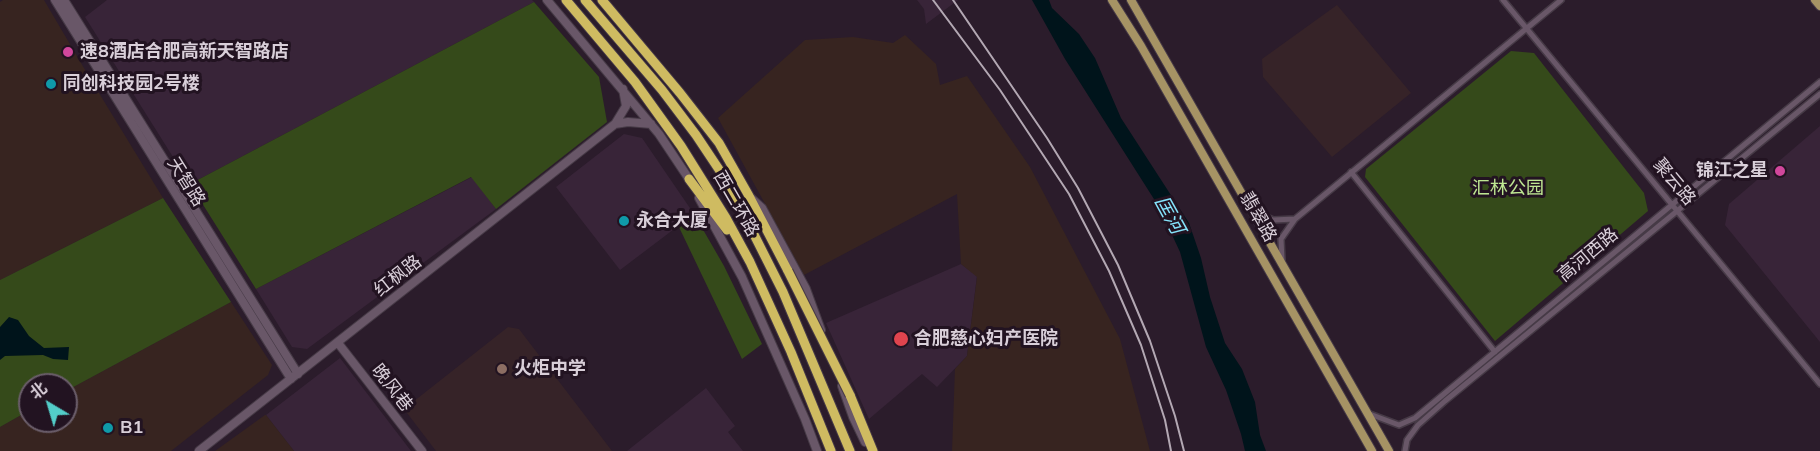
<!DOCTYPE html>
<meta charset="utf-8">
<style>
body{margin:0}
#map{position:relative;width:1820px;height:451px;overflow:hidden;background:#2b1c2b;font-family:Mulish,"Noto Sans SC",sans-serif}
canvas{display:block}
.north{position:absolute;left:18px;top:373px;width:60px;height:60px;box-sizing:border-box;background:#221321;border:2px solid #6b5e6b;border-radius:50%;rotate:322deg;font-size:16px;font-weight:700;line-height:24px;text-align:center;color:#d9cfd9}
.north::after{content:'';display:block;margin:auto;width:21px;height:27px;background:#53cdc9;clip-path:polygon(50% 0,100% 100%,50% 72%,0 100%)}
</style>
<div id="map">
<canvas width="1820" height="451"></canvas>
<div class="north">北</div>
</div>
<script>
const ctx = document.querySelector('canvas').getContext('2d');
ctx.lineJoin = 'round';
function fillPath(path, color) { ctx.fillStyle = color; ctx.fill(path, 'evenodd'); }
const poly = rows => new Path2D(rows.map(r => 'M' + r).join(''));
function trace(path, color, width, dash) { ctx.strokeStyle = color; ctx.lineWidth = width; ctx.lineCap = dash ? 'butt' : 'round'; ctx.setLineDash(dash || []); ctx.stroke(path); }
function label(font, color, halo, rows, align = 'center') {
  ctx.font = font + ' Mulish,"Noto Sans SC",sans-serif'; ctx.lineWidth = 6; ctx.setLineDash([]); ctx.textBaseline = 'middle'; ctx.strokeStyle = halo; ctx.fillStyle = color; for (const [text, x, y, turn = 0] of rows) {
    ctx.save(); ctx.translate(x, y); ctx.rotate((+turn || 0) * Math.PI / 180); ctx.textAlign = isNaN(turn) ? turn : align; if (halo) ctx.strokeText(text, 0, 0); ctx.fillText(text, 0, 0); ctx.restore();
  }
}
const built = poly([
 [107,0,532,0,534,2,190,184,85,17],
 [917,0,958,0,926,24,924,9],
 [1820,126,1820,342,1725,225,1729,204],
 [624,134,642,138,694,214,620,270,556,187],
 [472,177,496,209,307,349,292,347,256,289],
 [961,264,977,276,967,356,937,387,922,374,869,419,826,323],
 [340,358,411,451,294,451,266,415],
 [706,388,735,426,728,432,743,451,627,451]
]);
const industrial = poly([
 [3,0,44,0,91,80,163,198,0,280,0,2],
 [905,35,936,64,940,85,967,76,1030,167,1120,339,1150,451,952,451,955,369,967,356,977,277,961,264,957,194,804,275,718,118,805,40,853,37,893,43],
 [231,302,272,365,268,375,171,451,0,451,0,427,30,410,30,421,66,421,66,391],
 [266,415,294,451,215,451,265,415]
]);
const education = poly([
 [1337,5,1411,93,1332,157,1263,77,1262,59],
 [508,327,519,329,612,451,436,451,404,409]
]);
const green = poly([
 [534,2,599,77,607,122,496,209,471,177,256,289,190,184],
 [1511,51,1534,53,1644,193,1648,211,1495,341,1365,177,1366,169],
 [163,198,231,302,66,391,66,385,30,385,30,410,0,427,0,280],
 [694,214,724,266,762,344,742,359,678,225]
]);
const water = poly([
 [1032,0,1049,0,1052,8,1079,34,1095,58,1121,118,1189,223,1201,258,1210,297,1225,343,1242,369,1255,402,1260,435,1266,451,1245,451,1241,434,1226,390,1206,347,1180,252,1159,207,1065,59],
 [9,317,18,320,29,336,44,348,69,347,68,360,53,359,43,355,5,356,0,360,0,327]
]);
const street = poly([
 [1503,0,1820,384],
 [1351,172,1495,352],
 [1253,211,1273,220,1295,219,1281,239,1282,260],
 [1295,219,1561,0],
 [1367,413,1399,425,1415,418,1820,82],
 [1405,451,1407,440,1418,425,1445,401,1820,94]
]);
const secondary = poly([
 [55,0,291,379],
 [64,0,298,374],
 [547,0,659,134,691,182],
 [615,124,628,122,651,124],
 [699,198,742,277,805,419,817,451],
 [751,198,762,208,806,289,821,330],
 [338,343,422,451],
 [842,386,853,417,865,442],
 [199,451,615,124,626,106,623,89]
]);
const primary = poly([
 [1112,0,1141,46,1372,451],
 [1131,0,1389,451],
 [1815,0,1820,6]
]);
const highway = poly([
 [566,0,635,82,681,146,726,218,750,262,791,352,831,451],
 [585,0,662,90,696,135,728,183,783,292,850,451],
 [602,0,680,93,719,143,749,196,788,271],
 [689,179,727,230],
 [850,395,873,451]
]);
const rail = poly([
 [933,0,1000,90,1069,194,1109,271,1141,345,1165,420,1171,451],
 [953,0,1047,138,1078,188,1118,265,1150,341,1175,416,1184,451]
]);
const highwayBridge = poly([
 [788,271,850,395]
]);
const markers = [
 [68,52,6,"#d1479c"],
 [51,84,6,"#0f9aa8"],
 [1780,171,6,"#d1479c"],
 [624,221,6,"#0f9aa8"],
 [901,339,8,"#e0444e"],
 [502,369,6,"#8d6e63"],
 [108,428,6,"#0f9aa8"]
];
const poiNames = [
 ["速8酒店合肥高新天智路店",80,52],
 ["同创科技园2号楼",63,84],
 ["锦江之星",1768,171,"right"],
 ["永合大厦",636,221],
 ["合肥慈心妇产医院",914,339],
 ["火炬中学",514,369],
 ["B1",120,428]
];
const streetNames = [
 ["天智路",186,182,58],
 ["聚云路",1674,182,50],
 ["西二环路",736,204,60],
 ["翡翠路",1258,217,60],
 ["高河西路",1588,255,-40],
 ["红枫路",398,276,-38],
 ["晚风巷",392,388,52]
];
const parkNames = [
 ["汇林公园",1508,189]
];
const waterNames = [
 ["匡河",1169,215,61]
];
fillPath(built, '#382438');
fillPath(industrial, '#372420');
fillPath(education, '#362328');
fillPath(green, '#354a1a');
fillPath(water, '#00141b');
trace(street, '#463a46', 8);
trace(secondary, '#463a46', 10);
trace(primary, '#463a46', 10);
trace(highway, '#463a46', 11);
trace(street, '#695768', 5);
trace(secondary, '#695768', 8);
trace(primary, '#a69364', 8);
trace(highway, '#cfbb61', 9);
trace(rail, '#b3a8b3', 2);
trace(highwayBridge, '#463a46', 11, []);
trace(highwayBridge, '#cfbb61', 9);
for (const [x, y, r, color] of markers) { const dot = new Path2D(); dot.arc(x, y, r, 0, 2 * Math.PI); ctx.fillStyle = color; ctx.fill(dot); trace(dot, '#221321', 2); }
label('bold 18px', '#d9cfd9', '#221321', poiNames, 'left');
label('18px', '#d9cfd9', '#221321', streetNames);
label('18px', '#bee792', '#221321', parkNames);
label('italic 20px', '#85e3fb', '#221321', waterNames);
</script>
